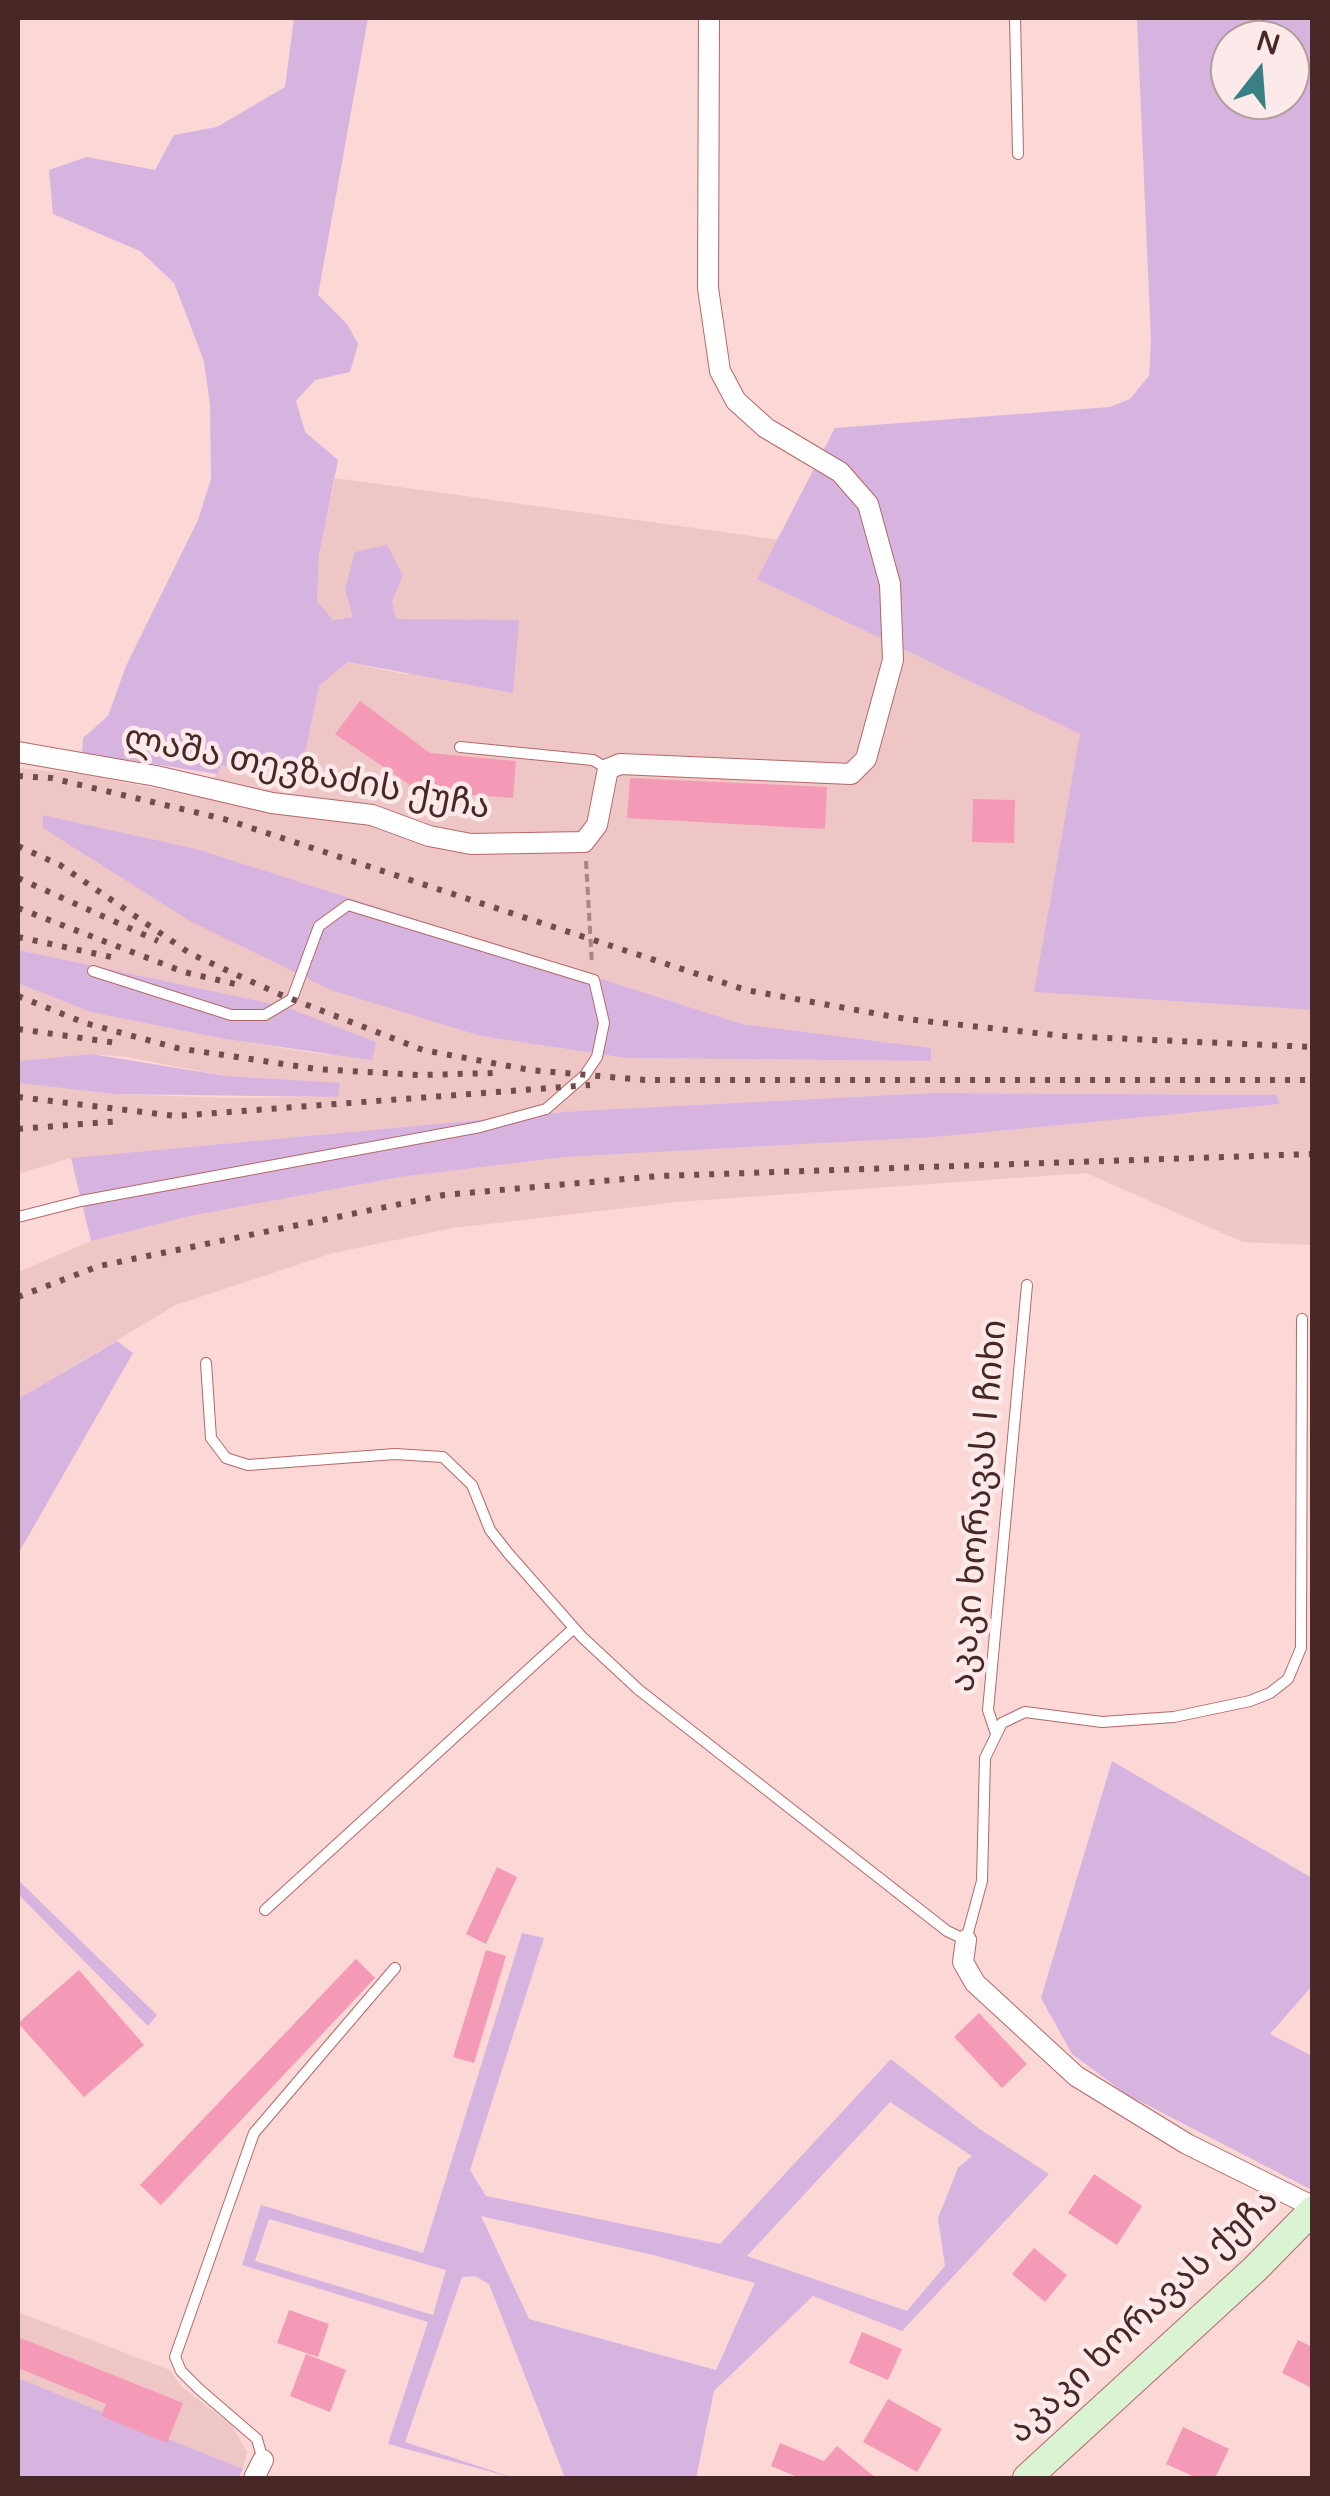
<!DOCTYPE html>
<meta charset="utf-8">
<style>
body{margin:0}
#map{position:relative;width:1330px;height:2496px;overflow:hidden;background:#fbd7d6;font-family:"Varela Round",sans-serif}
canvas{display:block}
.frame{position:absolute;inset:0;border:20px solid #482727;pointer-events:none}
.north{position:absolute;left:1210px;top:20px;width:100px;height:100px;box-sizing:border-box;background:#fce9e9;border:2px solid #b49b9b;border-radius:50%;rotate:17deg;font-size:28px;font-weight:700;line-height:40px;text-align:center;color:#482727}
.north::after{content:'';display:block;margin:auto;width:35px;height:45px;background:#388084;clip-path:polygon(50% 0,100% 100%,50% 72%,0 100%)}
</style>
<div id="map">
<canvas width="1330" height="2496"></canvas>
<div class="frame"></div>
<div class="north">N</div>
</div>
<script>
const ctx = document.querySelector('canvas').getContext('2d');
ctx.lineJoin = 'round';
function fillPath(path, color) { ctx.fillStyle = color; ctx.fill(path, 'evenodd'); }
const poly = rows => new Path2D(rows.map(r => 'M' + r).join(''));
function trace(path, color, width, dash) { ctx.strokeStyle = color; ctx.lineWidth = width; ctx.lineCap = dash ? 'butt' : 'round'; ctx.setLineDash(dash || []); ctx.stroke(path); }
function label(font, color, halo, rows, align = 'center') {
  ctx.font = font + ' "Varela Round","Noto Sans Georgian",sans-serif'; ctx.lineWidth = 9; ctx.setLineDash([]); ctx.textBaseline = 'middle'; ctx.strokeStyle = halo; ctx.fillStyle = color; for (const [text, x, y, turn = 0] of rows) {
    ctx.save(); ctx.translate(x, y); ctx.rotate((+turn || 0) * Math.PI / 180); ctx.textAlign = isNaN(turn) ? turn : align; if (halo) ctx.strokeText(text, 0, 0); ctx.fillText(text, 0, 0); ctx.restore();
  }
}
const built = poly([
 [335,478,780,540,758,579,1080,734,1035,992,1312,1010,1312,1245,1243,1242,1086,1173,677,1202,453,1228,333,1253,176,1305,18,1399,18,1272,91,1241,190,1216,400,1177,565,1157,936,1137,1279,1104,1276,1095,932,1093,576,1111,71,1158,18,1174,18,1083,113,1094,229,1098,337,1097,340,1084,226,1076,126,1057,91,1054,18,1061,18,983,160,1025,225,1039,327,1055,376,1043,283,1006,18,950,18,768,80,774,204,798,221,765,270,775,319,686,348,662,408,675,392,601,403,576,354,617,333,620,317,602,319,555],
 [43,815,197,849,742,1024,930,1048,930,1061,626,1058,481,1036],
 [18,2312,170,2370,182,2387,232,2426,247,2452,243,2469,18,2378]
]);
const green = poly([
 [294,18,368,18,318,295,347,324,358,344,350,372,315,380,296,401,305,432,338,460,319,555,317,601,333,620,353,617,345,589,355,552,387,545,403,576,392,601,396,619,519,620,513,693,348,662,319,686,303,762,270,775,221,765,218,774,82,753,83,738,108,716,126,666,198,520,211,479,210,405,204,361,174,283,140,251,53,214,49,170,87,157,155,170,174,135,217,127,285,87],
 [1137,18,1312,18,1312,1010,1034,992,1080,734,757,579,835,428,1110,407,1130,399,1149,376,1151,341],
 [1230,40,1290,40,1290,100,1230,100],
 [43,815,197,849,742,1024,931,1048,931,1061,626,1058,481,1036,331,990,190,921,43,828],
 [18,950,283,1006,376,1042,372,1060,225,1039,91,1012,18,983],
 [91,1054,226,1076,340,1083,338,1097,113,1094,18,1083,18,1061],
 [932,1093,1276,1095,1280,1104,936,1137,565,1157,400,1177,190,1216,91,1241,71,1158,576,1111],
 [117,1341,133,1353,18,1554,18,1399],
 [1112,1761,1312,1878,1312,1986,1270,2034,1312,2056,1312,2190,1126,2094,1072,2054,1041,1998],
 [18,1880,157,2015,148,2026,18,1894],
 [522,1933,544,1938,470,2170,486,2196,720,2244,891,2059,978,2128,1049,2174,902,2331,813,2296,714,2391,696,2478,565,2478,489,2284,475,2276,462,2277,405,2442,514,2478,388,2444,428,2322,242,2265,261,2205,423,2253],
 [890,2102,972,2156,958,2168,938,2218,945,2266,907,2311,747,2256],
 [481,2216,653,2255,755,2283,716,2370,529,2319],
 [269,2219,446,2270,433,2315,255,2261],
 [18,2378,243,2469,238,2478,20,2478]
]);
const building = poly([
 [360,701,430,753,516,761,513,798,419,791,335,734],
 [630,778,827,787,825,829,627,818],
 [973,799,1015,800,1014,843,972,842],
 [497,1867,517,1877,486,1944,466,1934],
 [486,1950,506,1956,474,2063,453,2057],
 [356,1959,375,1978,161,2205,140,2185],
 [79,1970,144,2045,84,2097,18,2023],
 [979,2013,1027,2064,1002,2088,954,2037],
 [1094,2174,1142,2206,1117,2245,1068,2213],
 [1034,2248,1067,2275,1045,2302,1012,2274],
 [289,2310,329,2324,318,2357,277,2343],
 [862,2332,902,2349,888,2380,849,2363],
 [18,2337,183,2403,167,2443,101,2416,106,2404,18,2368],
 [1298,2340,1312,2347,1312,2388,1282,2373],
 [306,2354,346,2370,330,2412,290,2396],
 [888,2399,942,2429,917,2472,863,2442],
 [1183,2427,1229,2449,1215,2478,1197,2478,1166,2464],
 [780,2443,824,2461,837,2446,876,2478,800,2478,771,2466]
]);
const path = poly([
 [586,861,592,965]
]);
const lane = poly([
 [1015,18,1018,154],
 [460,747,593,760,608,769],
 [18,1217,81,1201,480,1127,546,1109,585,1075,597,1057,604,1023,594,980,348,905,319,926,292,999,265,1015,231,1015,93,971],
 [206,1363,211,1438,226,1458,248,1465,395,1454,443,1457,472,1485,490,1530,508,1553,582,1637,639,1690,947,1931,966,1940,982,1881,985,1758,1002,1723,1025,1712,1102,1722,1174,1717,1250,1701,1270,1693,1288,1679,1301,1648,1302,1319],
 [995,1731,988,1710,1027,1285],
 [265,1910,574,1628],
 [263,2460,257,2439,199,2389,181,2371,175,2357,254,2133,395,1968]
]);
const street = poly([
 [18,752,156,776,272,803,372,815,429,836,471,844,584,842,597,825,608,769,620,764,851,774,866,759,893,660,890,584,868,504,840,472,766,428,736,401,720,371,708,288,709,18],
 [966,1940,963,1962,975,1983,1076,2076,1187,2144,1312,2206],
 [254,2478,263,2460]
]);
const secondary = poly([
 [1027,2478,1255,2269,1312,2211]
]);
const rail = poly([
 [18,776,51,778,224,819,746,990,906,1019,1064,1036,1312,1047],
 [18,846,60,865,191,954,279,994,423,1050,530,1070,645,1080,1312,1080],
 [18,878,158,941],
 [18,908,184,972,235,984],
 [18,937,116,958],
 [18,996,85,1023,177,1048,316,1069,419,1075,495,1073],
 [18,1029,117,1043],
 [18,1097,176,1116,590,1085],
 [18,1129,121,1121],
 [18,1297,99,1266,444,1195,659,1176,1312,1154]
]);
const streetNames = [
 ["ლაშა თევზაძის ქუჩა",307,774,11],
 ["აკაკი ხორავას I ჩიხი",980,1506,-85],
 ["აკაკი ხორავას ქუჩა",1144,2317,-43]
];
fillPath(built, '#edc6c5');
fillPath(green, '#d7b3e0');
fillPath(building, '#f49ab6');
trace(lane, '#b56768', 12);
trace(street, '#b56768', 22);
trace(secondary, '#b56768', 30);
trace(path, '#a78584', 4, [8, 5]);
trace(lane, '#fff', 10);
trace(street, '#fff', 20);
trace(secondary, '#d9f3d3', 28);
trace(rail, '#6f4d4d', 6, [5, 10]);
label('35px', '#482727', '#fce9e9', streetNames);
</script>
